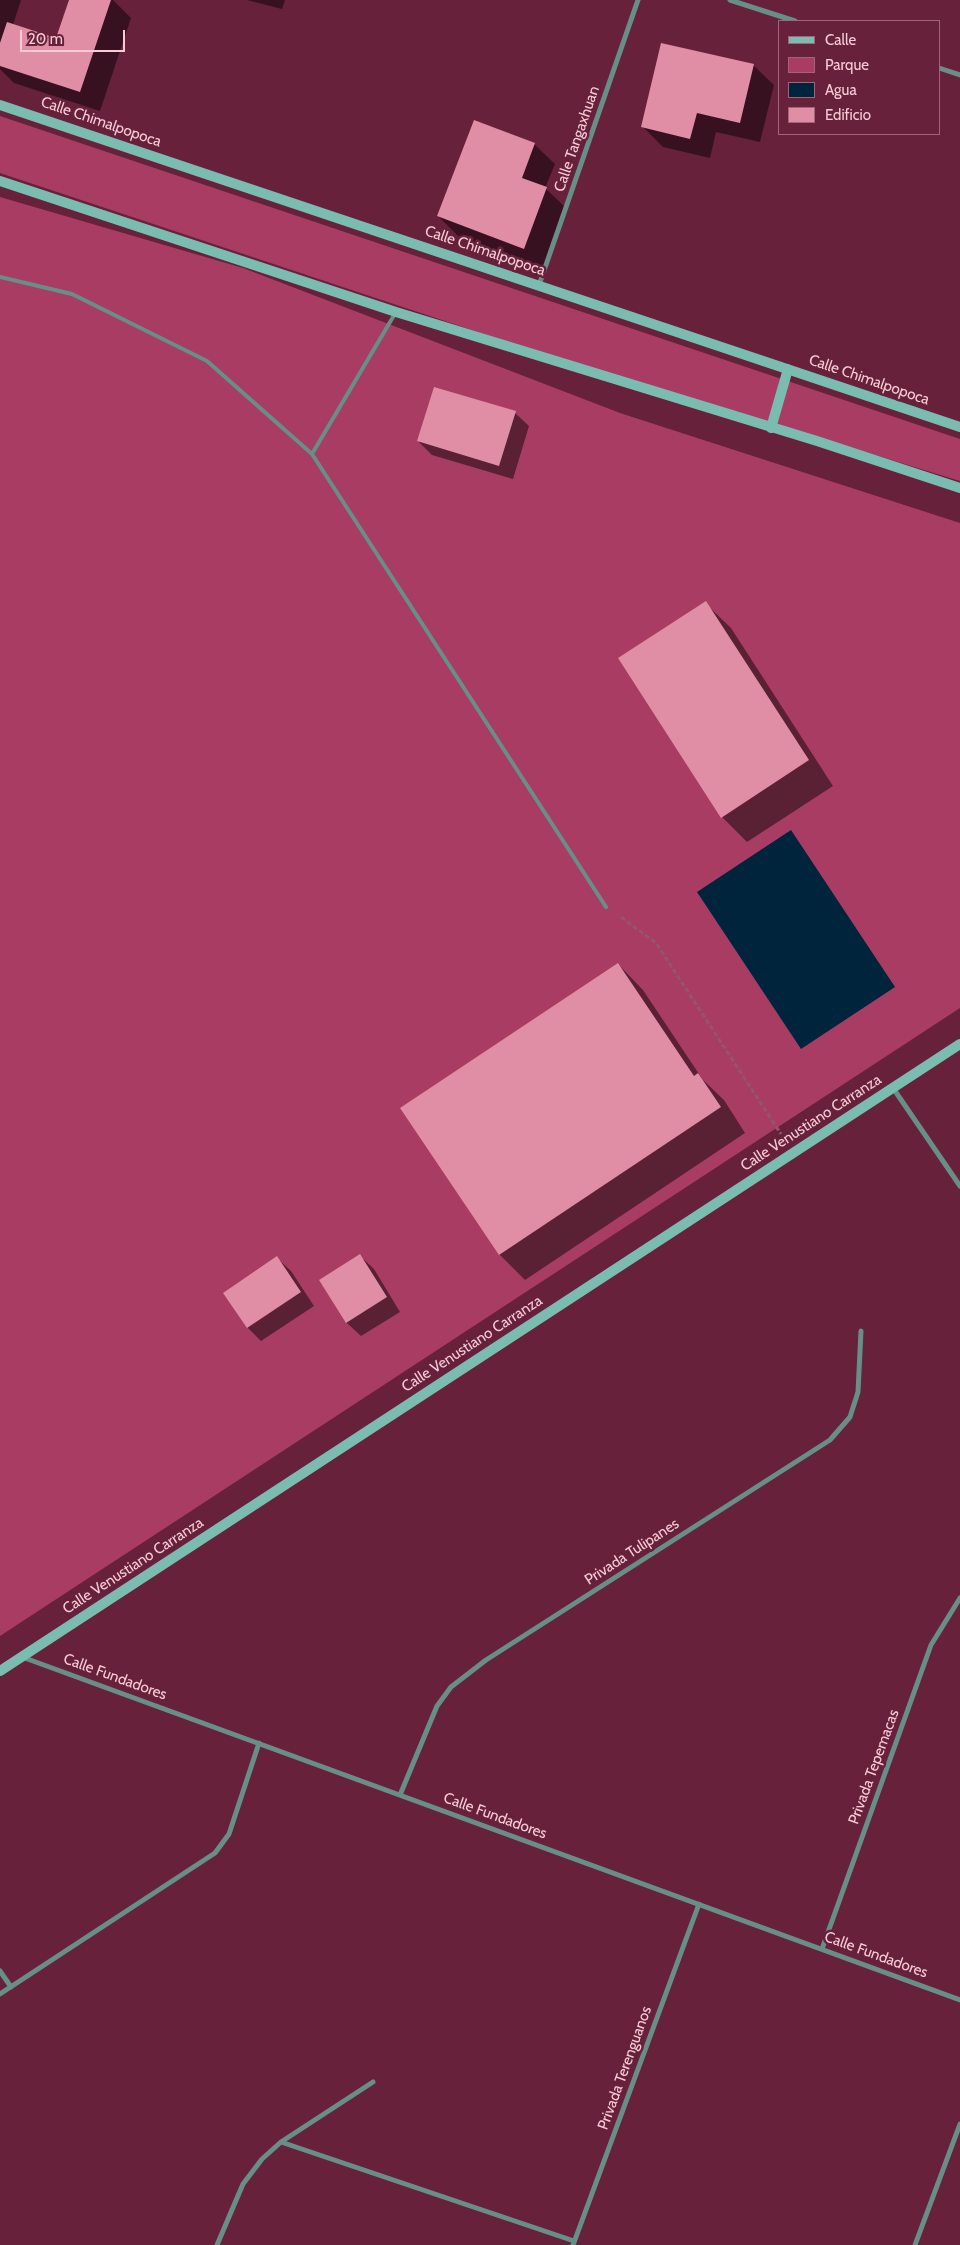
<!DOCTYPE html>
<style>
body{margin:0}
#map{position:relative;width:960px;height:2245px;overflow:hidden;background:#67213a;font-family:Cabin,sans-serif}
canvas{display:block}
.legend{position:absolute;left:778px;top:20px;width:162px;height:115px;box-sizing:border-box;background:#67213a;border:1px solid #a16579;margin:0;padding:6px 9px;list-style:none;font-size:15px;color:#f8ccd7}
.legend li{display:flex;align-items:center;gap:10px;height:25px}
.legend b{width:25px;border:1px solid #a16579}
.scale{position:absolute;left:20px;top:30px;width:105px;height:22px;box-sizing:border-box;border:2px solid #f8ccd7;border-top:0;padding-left:6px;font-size:15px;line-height:18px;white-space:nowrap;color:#f8ccd7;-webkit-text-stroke:4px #67213a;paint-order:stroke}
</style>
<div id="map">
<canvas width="960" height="2245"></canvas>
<ul class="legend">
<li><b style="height:6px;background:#7abcb0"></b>Calle</li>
<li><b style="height:14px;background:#a93c63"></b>Parque</li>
<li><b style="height:14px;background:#00243b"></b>Agua</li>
<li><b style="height:14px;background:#e08ea5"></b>Edificio</li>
</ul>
<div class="scale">20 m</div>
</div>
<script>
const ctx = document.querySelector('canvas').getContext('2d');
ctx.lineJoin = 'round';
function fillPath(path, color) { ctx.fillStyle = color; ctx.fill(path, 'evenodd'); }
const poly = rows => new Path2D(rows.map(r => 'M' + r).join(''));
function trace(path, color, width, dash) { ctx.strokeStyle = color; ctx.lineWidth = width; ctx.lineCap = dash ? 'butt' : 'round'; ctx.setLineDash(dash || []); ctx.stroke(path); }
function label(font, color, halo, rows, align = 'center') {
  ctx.font = font + ' Cabin,sans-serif'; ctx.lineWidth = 5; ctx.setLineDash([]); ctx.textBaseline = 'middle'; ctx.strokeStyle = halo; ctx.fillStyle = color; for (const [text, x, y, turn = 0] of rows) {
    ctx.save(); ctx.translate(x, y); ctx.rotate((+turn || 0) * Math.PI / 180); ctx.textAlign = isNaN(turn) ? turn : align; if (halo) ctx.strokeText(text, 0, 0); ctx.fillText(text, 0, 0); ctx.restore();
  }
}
const green = poly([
 [0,116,960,439,960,481,523,347,0,173],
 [0,197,243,268,620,413,960,523,960,1008,0,1636]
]);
const water = poly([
 [791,830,895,987,801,1049,697,892]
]);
const shadow = poly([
 [0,0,21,0,13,25,57,39,70,0,113,0,131,18,100,111,14,83,0,69],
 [247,0,285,0,282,9],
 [753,65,774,85,760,142,716,132,710,158,663,147,643,127],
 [534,144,555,164,545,188,566,208,544,268,458,236,438,216],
 [515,413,529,426,513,479,432,455,418,441],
 [705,603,731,628,833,786,747,842,722,817],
 [618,964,643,990,703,1080,724,1100,745,1133,525,1280,500,1255,402,1109],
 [360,1256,374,1269,400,1312,361,1336,347,1323,321,1280],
 [277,1258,291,1271,314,1306,261,1341,248,1328,225,1293]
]);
const building = poly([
 [69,0,111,0,80,92,0,66,0,43,7,22,56,38],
 [661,43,754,64,740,123,697,113,690,139,641,127],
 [474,120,535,143,522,178,547,187,524,249,437,216],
 [434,387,516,411,499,466,417,441],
 [706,601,809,760,721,818,618,658],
 [618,963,694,1076,698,1073,721,1107,499,1255,400,1108],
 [360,1254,387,1297,346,1323,319,1280],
 [277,1256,301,1292,247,1328,223,1293]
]);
const path = poly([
 [621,917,656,943,781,1134]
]);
const lane = poly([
 [0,277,72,294,207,361,312,454,396,312],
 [312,454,606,907]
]);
const street = poly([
 [730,0,795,21],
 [939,68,960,75],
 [539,285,638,0],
 [893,1088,960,1186],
 [22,1657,960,2000],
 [400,1795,437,1706,451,1687,486,1660,830,1440,850,1417,858,1392,861,1331],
 [822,1949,931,1645,960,1598],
 [0,1971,11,1987],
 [0,1994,215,1853,229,1834,259,1743],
 [281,2142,574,2241],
 [217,2245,243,2184,262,2159,281,2142,373,2082],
 [573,2245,699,1904],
 [915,2245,960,2124]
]);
const secondary = poly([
 [0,105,960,427],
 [0,181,396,312,817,441,960,488],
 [771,428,788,369],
 [0,1671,960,1044]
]);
const streetNames = [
 ["Calle Chimalpopoca",101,122,19],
 ["Calle Tangaxhuan",577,139,-71],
 ["Calle Chimalpopoca",485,251,19],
 ["Calle Chimalpopoca",869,380,19],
 ["Calle Venustiano Carranza",811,1123,-33],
 ["Calle Venustiano Carranza",472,1344,-33],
 ["Privada Tulipanes",632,1552,-33],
 ["Calle Venustiano Carranza",133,1566,-33],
 ["Calle Fundadores",115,1677,20],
 ["Privada Tepemacas",874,1767,-70],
 ["Calle Fundadores",495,1816,20],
 ["Calle Fundadores",876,1955,20],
 ["Privada Terenguanos",625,2068,-70]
];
fillPath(green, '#a93c63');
fillPath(water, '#00243b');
fillPath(shadow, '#0007');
fillPath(building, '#e08ea5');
trace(path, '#93556a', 3, [5, 2.5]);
trace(lane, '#678f87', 4);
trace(street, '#678f87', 5);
trace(secondary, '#7abcb0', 10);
label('15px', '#f8ccd7', '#67213a', streetNames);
</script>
